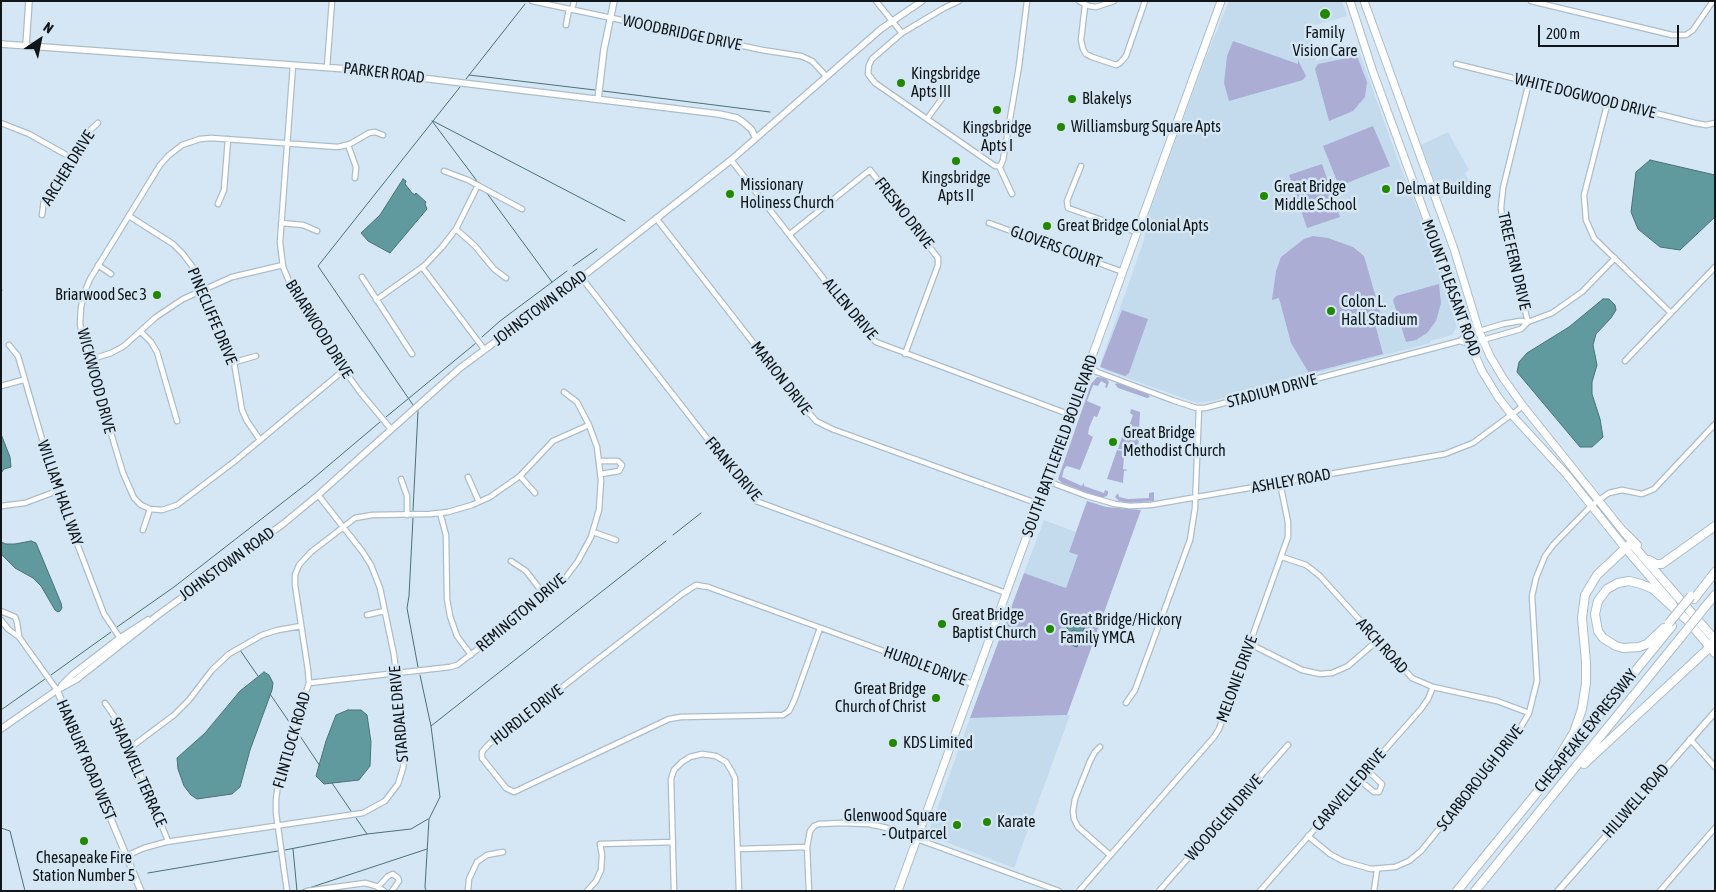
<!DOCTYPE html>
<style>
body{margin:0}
#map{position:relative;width:1716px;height:892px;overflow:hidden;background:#d5e7f4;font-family:"Asap Condensed",sans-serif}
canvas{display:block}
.frame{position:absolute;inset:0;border:2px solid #10161a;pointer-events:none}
.north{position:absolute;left:15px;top:15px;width:50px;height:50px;-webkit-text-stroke:4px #d5e7f4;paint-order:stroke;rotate:34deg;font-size:14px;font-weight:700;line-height:20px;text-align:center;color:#10161a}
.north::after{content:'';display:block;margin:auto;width:18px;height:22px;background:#10161a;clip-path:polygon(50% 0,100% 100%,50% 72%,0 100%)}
.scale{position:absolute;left:1538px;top:25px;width:141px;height:22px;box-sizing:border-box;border:2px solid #10161a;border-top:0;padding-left:6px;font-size:15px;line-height:18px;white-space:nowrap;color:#10161a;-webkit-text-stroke:4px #d5e7f4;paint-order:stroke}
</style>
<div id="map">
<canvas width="1716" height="892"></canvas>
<div class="frame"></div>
<div class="north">N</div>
<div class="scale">200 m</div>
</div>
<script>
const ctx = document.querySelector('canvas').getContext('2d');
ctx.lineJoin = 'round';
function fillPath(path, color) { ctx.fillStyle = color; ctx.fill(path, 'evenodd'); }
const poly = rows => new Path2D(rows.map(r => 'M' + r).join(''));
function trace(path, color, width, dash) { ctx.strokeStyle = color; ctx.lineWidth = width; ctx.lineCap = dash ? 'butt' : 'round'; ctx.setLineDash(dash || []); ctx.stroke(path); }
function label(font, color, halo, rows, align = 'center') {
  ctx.font = font + ' "Asap Condensed",sans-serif'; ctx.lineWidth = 5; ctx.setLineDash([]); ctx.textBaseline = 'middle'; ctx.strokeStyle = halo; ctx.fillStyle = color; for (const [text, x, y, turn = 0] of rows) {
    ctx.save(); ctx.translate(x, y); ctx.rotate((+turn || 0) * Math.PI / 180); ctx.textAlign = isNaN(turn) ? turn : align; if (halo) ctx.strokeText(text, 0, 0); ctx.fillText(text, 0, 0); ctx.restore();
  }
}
const built = poly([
 [1229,1,1342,1,1347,16,1308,27,1316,61,1358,48,1399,163,1432,245,1457,327,1452,335,1430,341,1430,343,1213,401,1197,403,1105,370,1101,362,1144,240,1147,219,1201,70],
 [1448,132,1469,170,1465,173,1470,184,1441,198,1421,145],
 [1044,520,1076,532,1069,551,1079,555,1066,588,1024,573],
 [1070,715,1014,868,930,836,929,831,970,718]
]);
const green = poly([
 [1233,41,1298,64,1298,60,1306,76,1303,80,1229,101,1224,83,1227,56],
 [1357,56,1367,82,1365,97,1353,111,1329,121,1315,69,1318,64],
 [1373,126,1390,166,1339,186,1323,146],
 [1322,164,1340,217,1307,228,1289,175],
 [1313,236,1328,238,1353,247,1364,256,1383,322,1375,324,1383,354,1309,373,1291,343,1279,298,1272,300,1276,271,1281,257,1304,239],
 [1439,284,1441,303,1436,321,1427,333,1416,340,1406,342,1393,300,1396,296],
 [1122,310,1148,319,1129,373,1125,376,1100,367],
 [1097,377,1106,378,1109,382,1107,388,1105,387,1106,384,1101,381,1098,386,1093,385,1087,401,1101,407,1097,417,1094,416,1089,428,1088,434,1093,437,1080,470,1067,466,1064,469,1062,477,1082,486,1084,482,1084,486,1104,493,1105,490,1108,491,1108,493,1107,496,1101,498,1062,483,1058,479,1091,384],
 [1118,383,1148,394,1150,397,1147,398,1118,388,1115,384],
 [1131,409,1140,412,1138,451,1118,449,1125,428,1128,429,1133,415,1130,413],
 [1117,450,1122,451,1127,456,1124,456,1123,469,1128,470,1124,471,1123,483,1107,479],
 [1154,492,1154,501,1128,503,1119,501,1115,497,1118,493,1119,497,1128,499,1149,498,1149,493],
 [1087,501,1106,507,1141,510,1067,715,970,718,1024,573,1066,588,1078,555,1069,552]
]);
const water = poly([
 [1650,160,1715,175,1715,217,1680,250,1660,247,1638,229,1631,212,1636,172,1650,160],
 [403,179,406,181,405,184,412,193,415,195,416,193,426,202,425,204,427,209,390,253,368,241,361,233,380,215,403,179],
 [1603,299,1609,299,1615,305,1616,310,1611,318,1596,334,1593,345,1597,365,1592,382,1592,394,1600,419,1603,437,1592,447,1580,447,1517,372,1519,362,1527,353,1569,327,1603,299],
 [1,434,10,457,11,467,4,469,1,473,1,434],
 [31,541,36,543,61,603,62,608,60,611,58,612,55,610,41,586,33,578,15,568,1,554,1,542,6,544,15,544,31,541],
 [1070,614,1087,621,1082,633,1073,630,1071,632,1075,634,1075,638,1069,637,1069,636,1067,637,1068,640,1073,642,1080,638,1077,647,1063,642,1062,635,1066,632,1064,630,1066,629,1067,632,1069,630,1066,627,1070,614],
 [264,672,269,675,273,683,272,690,250,750,240,787,232,794,197,799,191,795,184,786,178,769,177,758,205,733,240,691,264,672],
 [348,710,361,710,367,715,371,742,370,766,359,780,324,784,316,776,326,741,336,715,348,710]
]);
const stream = poly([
 [469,75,595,90],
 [466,79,525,4],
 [603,91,770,112],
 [432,121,477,181],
 [433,121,625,221],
 [486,192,552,282],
 [573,266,597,249],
 [1,290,2,290],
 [482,337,500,321,567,271],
 [413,405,318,266,460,87],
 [386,417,476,343],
 [413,511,418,411],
 [413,518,409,596,407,608,418,667],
 [673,535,701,513],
 [117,627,174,587,309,482,380,422],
 [240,650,258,676],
 [51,675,111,632],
 [420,675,431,726,440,797,429,819,425,887,426,891],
 [270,694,292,726],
 [1,710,45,679],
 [431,726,666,541],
 [298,733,320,766],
 [332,783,351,811],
 [356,818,367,834],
 [1,828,10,831,25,891],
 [293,849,297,891],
 [285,850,367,834,411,829,428,819],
 [148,873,278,851],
 [300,891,427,849]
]);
const street = poly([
 [532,1,762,50,801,56,812,61,826,76],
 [876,1,902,33],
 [959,1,944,8,902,33,872,59,869,65,868,74,875,83,995,166,999,166],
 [1079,1,1089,6,1096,7,1114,1],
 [1531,1,1672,35,1686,35,1693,30,1713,1],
 [1085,5,1081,40,1083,49,1086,54,1092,57,1116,65,1120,63,1126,56,1145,1],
 [572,10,574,1],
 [566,25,569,9],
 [1456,64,1695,123,1706,125,1715,123],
 [293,65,280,242,283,267,295,295,344,370,360,392,391,429],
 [327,67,332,1],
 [1608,101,1584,195,1586,220,1594,238,1603,247,1671,313],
 [927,119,943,97],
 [1,123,29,134,70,157],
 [348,145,356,167,355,178],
 [731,160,862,328,876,342,1071,415],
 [999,166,1001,165,1003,160,1019,66,1027,1],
 [999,166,1012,194],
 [1081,166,1067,201,1068,208,1136,232],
 [444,171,468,180,522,209],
 [218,204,224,190,228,139],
 [42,215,44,200,85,135,98,123],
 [129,216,173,244,183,254,192,266,233,356,242,410,247,421,260,440],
 [656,218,794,395,816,421,832,429,1039,504],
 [281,223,303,225,317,231],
 [989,223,1123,272],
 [456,229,475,246,494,269,506,278],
 [790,234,870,170,938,258,938,265,905,354],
 [98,265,111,274],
 [422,267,484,349],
 [362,277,412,354],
 [581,277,756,501,1006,593],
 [376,300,425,265,442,247,456,229,478,185],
 [1528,322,1503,227,1501,208,1503,188,1529,82],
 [141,332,151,342,157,352,177,421],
 [1460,341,1469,344,1521,329,1528,322,1552,313,1582,292,1615,258],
 [9,345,18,356,57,491,104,614,120,638],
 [89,360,111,353,124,346,156,317,183,299,232,277,283,265],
 [1625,361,1715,267],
 [235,362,256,356],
 [1089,367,1097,372,1172,400,1196,408,1205,408,1460,341,1466,335,1503,324,1520,321,1528,322],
 [344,370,235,461,177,505,162,510,150,509,141,505,134,498,123,473,83,340,80,324,81,307,85,291,90,279,160,165,168,156,182,145,200,139,211,138,338,147,350,144,369,133,375,132,383,135],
 [1,386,23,380],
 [600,461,618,461,622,465,619,471,601,474],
 [520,476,535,493],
 [468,477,479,502],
 [401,479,407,496,407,515],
 [1047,481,1087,496,1115,504,1130,506,1151,505,1445,454,1473,443,1523,406],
 [1,506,25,503,57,491],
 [440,513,446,535,447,599,450,616,457,636,471,655],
 [143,530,150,509],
 [593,532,616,540],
 [1282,557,1306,565,1320,576,1412,678,1433,687,1497,701,1529,713],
 [511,561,526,571,546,597],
 [1,611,15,617,17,622,19,636],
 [367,615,384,611],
 [1,620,8,629,19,637,57,690],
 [820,628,794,701,789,711,783,715,681,717,669,719,514,792,506,788,482,758,482,752,489,744,682,594,696,585,708,587,832,632,973,684],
 [1250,644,1302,670,1320,674,1332,673,1348,666,1378,640],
 [309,683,450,667,457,665,537,604,563,581,578,561,591,537,599,510,601,480,597,447,589,425,577,402,564,392],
 [105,703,116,719,127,741,168,841],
 [1126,703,1135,690,1190,540,1195,508,1199,408],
 [1690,739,1715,767],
 [1100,747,1095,752,1090,761,1075,799,1073,811,1074,819,1078,827,1110,855],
 [130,748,174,715,189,700,212,670,229,654,262,635,278,630,301,626],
 [1358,779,1374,792,1379,792,1382,784,1367,770],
 [1308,836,1330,854,1343,861,1371,869,1395,867,1409,861,1421,851,1518,732,1529,713,1537,681,1532,596,1536,578,1545,556,1553,545,1592,505,1609,493,1622,490,1642,494,1654,489,1715,424],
 [738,849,807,847],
 [126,856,144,848,166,842,363,813,385,801,398,784,403,768,405,752,394,655,380,588,371,565,362,551,318,495],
 [378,887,388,876,393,874,398,878,399,881,392,891],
 [287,891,276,813,276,799,279,777,309,683,308,670,295,585,295,575,299,565,311,552,355,518,372,515,430,514,448,512,472,505,490,497,520,476,553,441,589,425],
 [307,891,365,883,376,886,384,891],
 [468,891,469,879,477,862,487,855,503,852],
 [587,891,596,881,601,870,602,855,600,844,673,842],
 [674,891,671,779,674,770,682,762,690,757,702,754,716,756,726,762,731,770,735,778,739,891],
 [809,891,807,847,810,831,814,826,819,824,841,823,869,824,887,828,1059,891],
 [1079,891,1214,737,1219,729,1288,537,1288,522,1280,483],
 [1159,891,1288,745],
 [1260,891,1421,709,1428,699,1433,687],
 [1374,891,1377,870],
 [1660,891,1715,828]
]);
const secondary = poly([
 [1,44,347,69,719,114,737,118,743,122,751,129,756,138],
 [26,46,29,1],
 [598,99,604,49,614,1],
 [62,685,72,675,120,638,148,620],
 [57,690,141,891],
 [1,729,57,690,77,679,158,615,283,524,318,495,460,368,573,284,731,160,881,29,922,1],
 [1558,891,1715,712]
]);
const primary = poly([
 [1350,1,1373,72,1445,269,1466,335,1482,371,1498,397,1511,414,1567,475,1625,548,1673,604],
 [1364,1,1454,249,1479,331,1490,356,1503,378,1523,406,1627,536],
 [898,891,1221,1]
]);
const highway = poly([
 [1625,533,1637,545],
 [1649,560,1656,564,1662,564,1715,526],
 [1694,599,1715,572],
 [1705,607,1715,595],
 [1664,628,1647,644,1639,647,1623,648,1616,646,1603,638,1598,631,1595,614,1598,601,1607,589,1618,583,1629,581,1641,584,1653,589,1687,620,1715,653],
 [1561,762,1672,626],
 [1584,764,1710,647,1711,644],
 [1540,788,1574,732,1582,709,1586,683,1586,662,1582,618,1585,595,1597,575,1631,543,1715,640],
 [1457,891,1543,785],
 [1475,891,1681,637]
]);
const highwayBridge = poly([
 [1669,623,1691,596],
 [1681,637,1705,607]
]);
const markers = [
 [1325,14,6,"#218800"],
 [901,83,5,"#218800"],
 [1072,99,5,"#218800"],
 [997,110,5,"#218800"],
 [1061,127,5,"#218800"],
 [956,161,5,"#218800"],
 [1386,189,5,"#218800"],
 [730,194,5,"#218800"],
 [1264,196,5,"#218800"],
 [1047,226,5,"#218800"],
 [157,295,5,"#218800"],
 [1331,311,5,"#218800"],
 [1113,442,5,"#218800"],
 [942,624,5,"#218800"],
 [1050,629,5,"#218800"],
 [936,698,5,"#218800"],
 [893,743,5,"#218800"],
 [987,822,5,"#218800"],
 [957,825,5,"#218800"],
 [84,841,5,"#218800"]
];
const streetNames = [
 ["WOODBRIDGE DRIVE",682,33,12],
 ["PARKER ROAD",384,73,7],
 ["WHITE DOGWOOD DRIVE",1585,96,14],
 ["ARCHER DRIVE",68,168,-58],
 ["FRESNO DRIVE",904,213,52],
 ["GLOVERS COURT",1056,247,20],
 ["TREE FERN DRIVE",1514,261,77],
 ["MOUNT PLEASANT ROAD",1451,288,70],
 ["JOHNSTOWN ROAD",540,308,-37],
 ["ALLEN DRIVE",850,309,50],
 ["PINECLIFFE DRIVE",212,316,67],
 ["BRIARWOOD DRIVE",319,329,58],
 ["MARION DRIVE",781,378,52],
 ["WICKWOOD DRIVE",96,381,75],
 ["STADIUM DRIVE",1272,391,-15],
 ["SOUTH BATTLEFIELD BOULEVARD",1060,446,-70],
 ["FRANK DRIVE",733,469,50],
 ["ASHLEY ROAD",1291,481,-10],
 ["WILLIAM HALL WAY",60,493,71],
 ["JOHNSTOWN ROAD",227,564,-36],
 ["REMINGTON DRIVE",521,613,-40],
 ["ARCH ROAD",1382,646,48],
 ["HURDLE DRIVE",925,666,20],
 ["MELONIE DRIVE",1237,679,-70],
 ["STARDALE DRIVE",399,714,-95],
 ["HURDLE DRIVE",527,715,-38],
 ["CHESAPEAKE EXPRESSWAY",1586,731,-51],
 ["FLINTLOCK ROAD",292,740,-74],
 ["HANBURY ROAD WEST",86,760,67],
 ["SHADWELL TERRACE",138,772,66],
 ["SCARBOROUGH DRIVE",1480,778,-52],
 ["CARAVELLE DRIVE",1349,790,-49],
 ["HILLWELL ROAD",1636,801,-49],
 ["WOODGLEN DRIVE",1224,818,-49]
];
const poiNames = [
 ["Family",1325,33,"center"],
 ["Vision Care",1325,51,"center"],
 ["Kingsbridge",911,74],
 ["Apts III",911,92],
 ["Blakelys",1082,99],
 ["Williamsburg Square Apts",1071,127],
 ["Kingsbridge",997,128,"center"],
 ["Apts I",997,146,"center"],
 ["Kingsbridge",956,178,"center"],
 ["Apts II",956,196,"center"],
 ["Missionary",740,185],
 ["Holiness Church",740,203],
 ["Great Bridge",1274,187],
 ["Middle School",1274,205],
 ["Delmat Building",1396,189],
 ["Great Bridge Colonial Apts",1057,226],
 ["Briarwood Sec 3",147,295,"right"],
 ["Colon L.",1341,302],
 ["Hall Stadium",1341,320],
 ["Great Bridge",1123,433],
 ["Methodist Church",1123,451],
 ["Great Bridge",952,615],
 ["Baptist Church",952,633],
 ["Great Bridge/Hickory",1060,620],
 ["Family YMCA",1060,638],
 ["Great Bridge",926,689,"right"],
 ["Church of Christ",926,707,"right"],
 ["KDS Limited",903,743],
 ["Glenwood Square",947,816,"right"],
 ["- Outparcel",947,834,"right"],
 ["Karate",997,822],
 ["Chesapeake Fire",84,858,"center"],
 ["Station Number 5",84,876,"center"]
];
fillPath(built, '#c3dbed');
fillPath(green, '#abadd5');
fillPath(water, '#619a9e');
trace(water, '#497276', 1);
trace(stream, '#497276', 1);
trace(street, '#acbdca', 7);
trace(secondary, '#acbdca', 8);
trace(primary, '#acbdca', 9);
trace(highway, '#acbdca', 10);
trace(street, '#fff', 4.5);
trace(secondary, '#fff', 5.5);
trace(primary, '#fff', 7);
trace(highway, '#fff', 8);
trace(highwayBridge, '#acbdca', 10, []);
trace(highwayBridge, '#fff', 8);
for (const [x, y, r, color] of markers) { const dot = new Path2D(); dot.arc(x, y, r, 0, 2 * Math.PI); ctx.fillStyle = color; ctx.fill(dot); trace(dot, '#d5e7f4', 2); }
label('16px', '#10161a', '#d5e7f4', streetNames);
label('16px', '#10161a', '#d5e7f4', poiNames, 'left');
</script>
